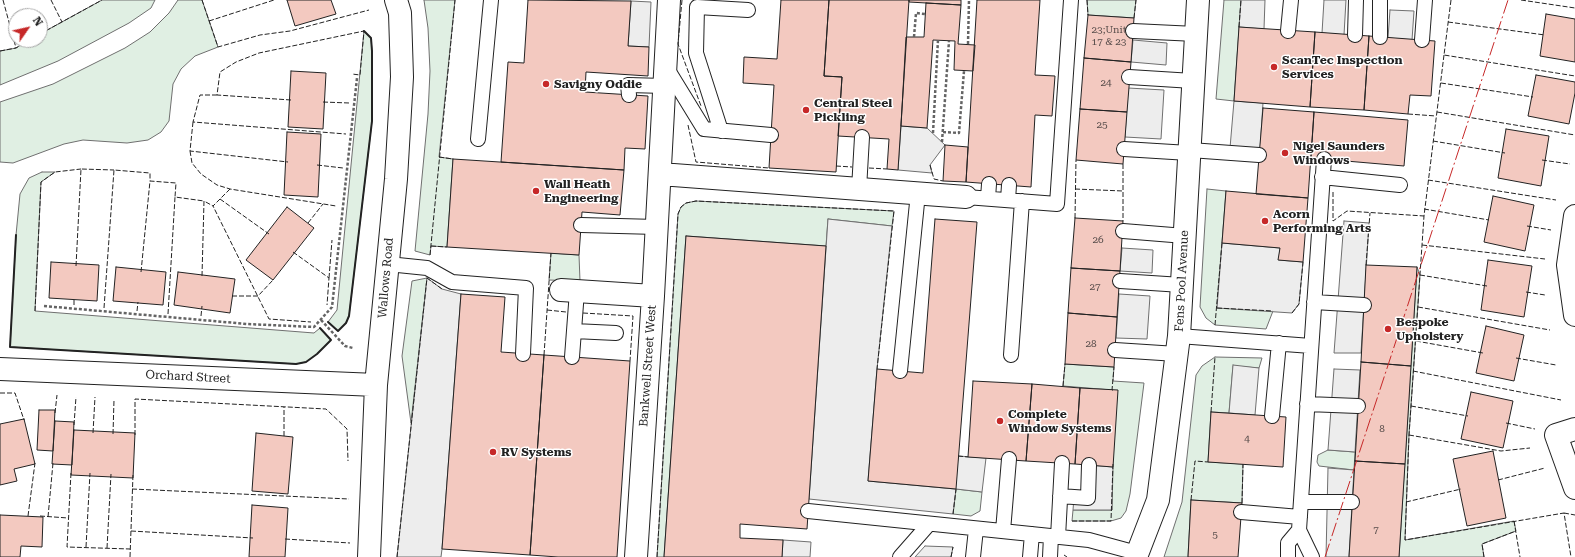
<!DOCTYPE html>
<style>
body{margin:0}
#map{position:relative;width:1575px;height:557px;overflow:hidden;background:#fff;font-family:"Roboto Serif",serif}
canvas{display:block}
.north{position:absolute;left:8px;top:8px;width:40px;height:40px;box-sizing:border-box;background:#fff;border:1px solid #a7a7a7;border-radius:50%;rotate:56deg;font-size:11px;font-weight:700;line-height:16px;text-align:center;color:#222}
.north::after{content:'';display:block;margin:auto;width:14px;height:18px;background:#c62828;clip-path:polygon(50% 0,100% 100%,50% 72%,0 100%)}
</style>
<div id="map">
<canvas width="1575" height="557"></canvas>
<div class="north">N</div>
</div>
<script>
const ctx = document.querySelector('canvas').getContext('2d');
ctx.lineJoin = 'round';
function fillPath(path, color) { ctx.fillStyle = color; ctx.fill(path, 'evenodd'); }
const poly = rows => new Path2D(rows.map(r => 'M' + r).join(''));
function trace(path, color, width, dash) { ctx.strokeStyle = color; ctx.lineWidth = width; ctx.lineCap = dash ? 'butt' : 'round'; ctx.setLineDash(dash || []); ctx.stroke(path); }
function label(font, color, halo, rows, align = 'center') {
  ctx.font = font + ' "Roboto Serif",serif'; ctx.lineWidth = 3; ctx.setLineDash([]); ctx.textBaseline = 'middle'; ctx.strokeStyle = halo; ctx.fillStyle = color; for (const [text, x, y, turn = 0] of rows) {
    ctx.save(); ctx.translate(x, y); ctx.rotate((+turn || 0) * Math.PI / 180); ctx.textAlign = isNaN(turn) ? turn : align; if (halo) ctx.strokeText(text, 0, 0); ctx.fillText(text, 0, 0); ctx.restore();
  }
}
const green = poly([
 [102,0,155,0,151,8,129,23,58,61,0,85,0,51,16,48,29,40,40,40,40,34,102,0],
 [178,0,202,0,218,47,195,56,181,69,173,84,169,121,161,132,148,140,127,143,83,140,64,144,13,163,0,162,0,102,53,84,125,48,150,32,169,13,178,0],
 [424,0,455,0,439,157,453,159,447,247,431,246,430,255,415,251,428,114,430,71,428,28,424,0],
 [1087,0,1136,0,1134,18,1088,15,1087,0],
 [1224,0,1241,0,1234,101,1216,99,1224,0],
 [364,31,371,38,372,51,372,121,349,316,346,323,338,331,328,322,337,310,364,31],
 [42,172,55,172,41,182,35,311,314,333,320,328,331,340,317,354,306,362,296,364,10,347,16,235,20,194,29,178,42,172],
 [1207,189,1226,191,1217,307,1273,311,1266,329,1215,325,1206,318,1200,307,1207,189],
 [696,201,894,211,892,226,828,219,826,246,686,236,664,557,657,557,678,214,681,207,686,203,696,201],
 [551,253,579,255,580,281,549,280,551,253],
 [1417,267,1420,275,1409,435,1405,540,1514,521,1516,531,1482,544,1484,557,1399,557,1417,267],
 [427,278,411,423,402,356,412,281,427,278],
 [1215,357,1262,358,1259,368,1233,366,1229,413,1211,412,1208,462,1243,464,1242,503,1191,500,1188,557,1164,557,1182,502,1196,375,1202,366,1215,357],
 [1065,364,1114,367,1113,381,1144,383,1130,494,1126,511,1121,518,1111,521,1072,521,1073,510,1112,510,1112,390,1063,386,1065,364],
 [1328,450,1355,452,1354,470,1319,466,1317,462,1318,455,1328,450],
 [956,489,982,492,980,511,971,516,953,514,956,489]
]);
const parking = poly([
 [1241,0,1265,0,1264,29,1239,27,1241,0],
 [1324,0,1346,0,1344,35,1322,33,1324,0],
 [631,1,651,2,649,47,628,46,631,1],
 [1390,10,1414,11,1412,40,1388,38,1390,10],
 [1133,40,1167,43,1166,65,1131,62,1133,40],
 [1128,88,1164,90,1161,139,1125,137,1128,88],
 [1234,101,1263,103,1260,150,1230,148,1234,101],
 [901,126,927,128,945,145,930,165,932,173,898,170,901,126],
 [828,219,892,226,877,369,868,481,955,489,958,456,986,458,982,492,956,489,953,514,809,499,828,219],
 [1344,221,1369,223,1361,353,1334,353,1344,221],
 [1222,243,1280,248,1279,260,1303,262,1299,304,1292,313,1217,308,1222,243],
 [1122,248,1153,250,1152,273,1120,271,1122,248],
 [427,278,442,289,461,294,442,549,441,557,397,557,427,278],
 [1119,294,1150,296,1147,339,1116,338,1119,294],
 [1233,365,1259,368,1255,415,1229,413,1233,365],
 [1334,369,1360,370,1355,452,1328,450,1334,369],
 [1089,465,1113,467,1112,510,1073,510,1074,497,1088,498,1089,465],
 [1328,468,1354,470,1349,557,1326,557,1328,468],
 [783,540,811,542,810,557,782,557,783,540],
 [925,546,953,547,951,557,915,557,925,546]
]);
const building = poly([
 [287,0,331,0,336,14,295,26,287,0],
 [528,0,631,1,628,46,649,47,648,76,586,72,585,92,648,96,645,149,625,148,624,170,501,162,508,62,524,63,528,0],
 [781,0,829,0,824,76,842,77,836,172,769,168,774,85,743,83,744,57,777,59,781,0],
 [829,0,909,0,898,170,887,169,889,139,838,136,842,77,824,76,829,0],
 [909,0,961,0,961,5,909,2,909,0],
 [977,0,1040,0,1035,75,1055,76,1052,116,1035,115,1031,187,966,182,977,0],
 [926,3,961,5,958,44,975,45,973,71,954,70,955,41,933,40,927,128,901,126,906,37,924,37,926,3],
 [1546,14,1575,19,1575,62,1540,56,1546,14],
 [1088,15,1134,18,1131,62,1084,58,1088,15],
 [1239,27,1315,32,1310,107,1234,101,1239,27],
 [1315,32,1369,36,1364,110,1310,107,1315,32],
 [1369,36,1435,41,1431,96,1410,95,1408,114,1364,110,1369,36],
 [1084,58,1131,62,1127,112,1080,109,1084,58],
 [291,71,326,73,323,129,288,127,291,71],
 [1536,75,1575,82,1575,93,1569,124,1528,116,1536,75],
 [1263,108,1314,112,1308,198,1256,194,1263,108],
 [1080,109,1127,112,1123,164,1076,160,1080,109],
 [1314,112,1408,120,1404,166,1311,158,1314,112],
 [1506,129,1549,136,1541,186,1498,178,1506,129],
 [287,132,321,134,318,197,284,195,287,132],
 [945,145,968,147,966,182,943,181,945,145],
 [453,159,624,170,620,215,582,212,579,255,447,247,453,159],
 [1226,191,1308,198,1303,262,1278,260,1280,248,1222,243,1226,191],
 [1493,196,1534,205,1525,251,1484,242,1493,196],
 [287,207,314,228,273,280,246,260,287,207],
 [1075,218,1123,221,1120,271,1071,268,1075,218],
 [935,219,977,222,956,489,868,481,877,369,923,373,935,219],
 [686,236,826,246,807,529,740,524,740,538,783,540,782,557,664,557,686,236],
 [1488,260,1532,266,1524,317,1481,310,1488,260],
 [51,262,99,265,97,301,49,298,51,262],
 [1366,265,1417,267,1411,366,1361,362,1366,265],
 [116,267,166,272,163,305,113,301,116,267],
 [1071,268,1120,271,1117,317,1068,313,1071,268],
 [178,272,235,279,230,313,174,305,178,272],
 [461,294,505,297,501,352,544,355,530,555,442,549,461,294],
 [1068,313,1117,317,1114,367,1065,364,1068,313],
 [1486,326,1524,335,1514,381,1476,373,1486,326],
 [544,355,630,361,617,557,558,557,530,555,544,355],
 [1361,362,1411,366,1405,464,1355,461,1361,362],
 [973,381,1032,384,1026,461,968,457,973,381],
 [1032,384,1080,388,1075,464,1026,461,1032,384],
 [1080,388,1118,390,1113,467,1075,464,1080,388],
 [1471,392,1513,401,1503,448,1461,439,1471,392],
 [39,410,55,410,53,451,37,450,39,410],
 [1211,412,1286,417,1283,467,1208,462,1211,412],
 [24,419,35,464,14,469,17,481,0,485,0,424,24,419],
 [55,421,74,422,72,465,52,464,55,421],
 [74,430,135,433,133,478,71,475,74,430],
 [256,433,293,437,288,494,252,491,256,433],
 [1493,451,1506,518,1467,526,1453,459,1493,451],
 [1355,461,1405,464,1399,557,1349,557,1355,461],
 [1191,500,1242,503,1238,557,1188,557,1191,500],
 [252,505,288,508,285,557,249,557,252,505],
 [0,515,43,517,42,547,21,546,20,557,0,557,0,515]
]);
const path = poly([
 [914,37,916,13,925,14],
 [968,44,969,0],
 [943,132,959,133,964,71],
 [933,133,938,40],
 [942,142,949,41],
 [44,306,247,324,314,327,332,307,357,78],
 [321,320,345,346,353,348]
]);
const lane = poly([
 [1133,31,1196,34],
 [1288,31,1291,0],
 [1355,35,1356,0],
 [1380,37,1380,0],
 [1422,40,1425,0],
 [666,67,704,129,771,135],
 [1129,77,1193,81],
 [629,95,628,85,665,86],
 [721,131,696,53,697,7,748,10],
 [478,139,491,0],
 [1124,149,1189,153],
 [1190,150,1259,155],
 [1322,177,1400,185],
 [859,189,862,137],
 [966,197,1057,204,1071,0],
 [988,198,989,184],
 [1008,200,1009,185],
 [581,225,657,227],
 [1123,231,1185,236],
 [388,264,427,268,452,282,526,288,523,354],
 [1120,281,1182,285],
 [1314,302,1364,305],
 [574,331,616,333],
 [1179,336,1311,346],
 [1115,350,1177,354],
 [1011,355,1022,201],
 [572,357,577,291],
 [900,371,918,193],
 [1307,404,1358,406],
 [1272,416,1279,343],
 [1060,496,1088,498,1089,465],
 [1301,502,1352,502],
 [808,511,1089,540,1137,553],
 [1241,512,1300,517],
 [1003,531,1009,459],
 [1058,537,1062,463],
 [900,557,929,524],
 [973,557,976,529],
 [1030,557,1032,534],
 [1050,557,1051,536],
 [1288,557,1288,543,1299,530],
 [1312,557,1299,530,1324,159]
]);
const street = poly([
 [660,174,966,197],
 [1575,216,1568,265,1575,315],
 [561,290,653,296],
 [0,369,376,385],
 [1575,429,1556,435,1575,488],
 [369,557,376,385,396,179,402,77,400,13,396,0],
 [636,557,653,296,669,0],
 [1136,557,1158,500,1179,336,1198,0]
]);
const fence = poly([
 [3,0,16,48],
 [51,0,62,22],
 [202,0,218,47,260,35,290,31,369,10],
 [682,0,678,44,701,106],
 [1087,0,1088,15],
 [1451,0,1444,55,1575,76],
 [1521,0,1575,8],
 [1134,18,1136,0],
 [209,21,274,0],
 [1448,22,1545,35],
 [1239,27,1241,0],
 [40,34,102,0],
 [0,51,16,48,29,40],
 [1444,55,1424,216,1409,435,1405,540,1564,513,1571,557],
 [1441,83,1533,97],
 [217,95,200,95,193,122,346,134],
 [291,100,217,95,220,72,236,62,259,53,364,31,360,75,352,74],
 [323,102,349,103],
 [1437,112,1575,135],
 [1408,114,1436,116],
 [193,122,190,151,288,162],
 [688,125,696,162,769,168],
 [1433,141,1505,153],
 [190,151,192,163,201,174,217,185,230,189,336,206],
 [439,157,453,159],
 [1542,160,1570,164],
 [1123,164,1123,221],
 [317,165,343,168],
 [930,165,934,179,943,181],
 [836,166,852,167],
 [869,168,887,169],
 [1428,180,1556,200],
 [230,189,213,206,269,319,311,322],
 [1075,189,1123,191],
 [1333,192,1333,221,1347,211,1424,216],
 [220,199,269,234],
 [1424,209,1489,220],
 [1075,218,1076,160],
 [308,223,323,204],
 [1527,226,1551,230],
 [1422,245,1545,259],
 [431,246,447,247],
 [293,252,329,278,327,305],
 [430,255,455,0],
 [1366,265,1370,213],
 [76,266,81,169,114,170],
 [141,272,150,181,176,183,175,197],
 [1420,275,1487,286],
 [202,276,204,201,213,206],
 [329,278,332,240],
 [1526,292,1545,295],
 [232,296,258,296,273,280],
 [74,305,74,298],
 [1418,307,1550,330],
 [104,308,114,170,150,173,150,181],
 [1217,308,1273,311],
 [547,310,566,312],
 [35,311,41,182,55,172,81,169],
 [137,311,138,302],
 [583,313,633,316,630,361],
 [1292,313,1299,304,1303,262],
 [168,314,175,197,204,201],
 [201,316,202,306],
 [1215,325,1222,243],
 [1416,341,1483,353],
 [544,355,551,253],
 [1516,358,1556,365],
 [1413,371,1561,400],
 [1063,386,1065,364],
 [1113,390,1112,390,1114,367],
 [0,393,15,393,24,420],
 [1411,406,1468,416],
 [1211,412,1215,357],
 [55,413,57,395],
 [1506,423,1535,429],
 [74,425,76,397],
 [93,433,95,397],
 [113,434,114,400],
 [135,435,135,399,326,409,347,429,348,461],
 [1409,435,1501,451,1530,448],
 [284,436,284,407],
 [958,456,968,457],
 [71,473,67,547,130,549],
 [1498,480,1545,468],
 [132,489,349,499],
 [1191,500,1195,461,1208,462],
 [1406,502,1461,489],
 [1242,503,1243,464],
 [1564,513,1575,515],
 [953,514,956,489],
 [28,516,35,463],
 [40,516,68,518],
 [48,517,53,463],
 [1072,521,1111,521,1113,464],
 [1514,521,1520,557],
 [131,531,253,538],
 [285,539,350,543],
 [86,547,90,473],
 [107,548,111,474],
 [1064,555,1067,557],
 [130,557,133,475],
 [397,557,427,278,442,289],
 [657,557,678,214,681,207,686,203,696,201,894,211,877,369],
 [951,557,953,547],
 [1484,557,1482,544,1516,531]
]);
const wall = poly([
 [16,235,10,347,296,364,306,362,317,354,331,340,320,328],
 [328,322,338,331,346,323,349,316,372,121,372,51,371,38,364,31]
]);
const power = poly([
 [1325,557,1508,0]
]);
const markers = [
 [1274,67,4,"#c62828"],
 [546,84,4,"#c62828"],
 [806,110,4,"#c62828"],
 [1285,153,4,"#c62828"],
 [536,191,4,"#c62828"],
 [1265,221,4,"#c62828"],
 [1388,329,4,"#c62828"],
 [1000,421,4,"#c62828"],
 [493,452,4,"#c62828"]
];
const numberNames = [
 ["23;Unit",1109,30],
 ["17 & 23",1109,42],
 ["24",1106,83],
 ["25",1102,125],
 ["26",1098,240],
 ["27",1095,287],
 ["28",1091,344],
 ["8",1382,429],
 ["4",1247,439],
 ["7",1376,530],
 ["5",1215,535]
];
const poiNames = [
 ["ScanTec Inspection",1282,60],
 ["Services",1282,74],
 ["Savigny Oddie",554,84],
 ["Central Steel",814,103],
 ["Pickling",814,117],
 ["Nigel Saunders",1293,146],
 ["Windows",1293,160],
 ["Wall Heath",544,184],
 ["Engineering",544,198],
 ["Acorn",1273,214],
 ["Performing Arts",1273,228],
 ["Bespoke",1396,322],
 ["Upholstery",1396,336],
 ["Complete",1008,414],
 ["Window Systems",1008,428],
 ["RV Systems",501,452]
];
const streetNames = [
 ["Wallows Road",386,278,-85],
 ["Fens Pool Avenue",1182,281,-87],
 ["Bankwell Street West",648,366,-86],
 ["Orchard Street",188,377,3]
];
fillPath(green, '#e0efe3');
trace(green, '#6f6f6f', 1);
fillPath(parking, '#ededed');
trace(parking, '#6f6f6f', 1);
fillPath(building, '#f3c9c0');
trace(building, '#222', 1);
trace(lane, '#222', 16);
trace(street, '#222', 24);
trace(path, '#646464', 2.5, [3, 2]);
trace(lane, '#fff', 14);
trace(street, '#fff', 22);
trace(fence, '#222', 1, [5, 2]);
trace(wall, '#222', 2);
trace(power, '#c62828', 1, [14, 3, 2, 3]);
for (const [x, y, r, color] of markers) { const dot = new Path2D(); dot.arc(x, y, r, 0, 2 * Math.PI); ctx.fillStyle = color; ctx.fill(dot); trace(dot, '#fff', 1.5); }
label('10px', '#564c4a', null, numberNames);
label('bold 12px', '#222', '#fff', poiNames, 'left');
label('12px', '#222', '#fff', streetNames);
</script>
